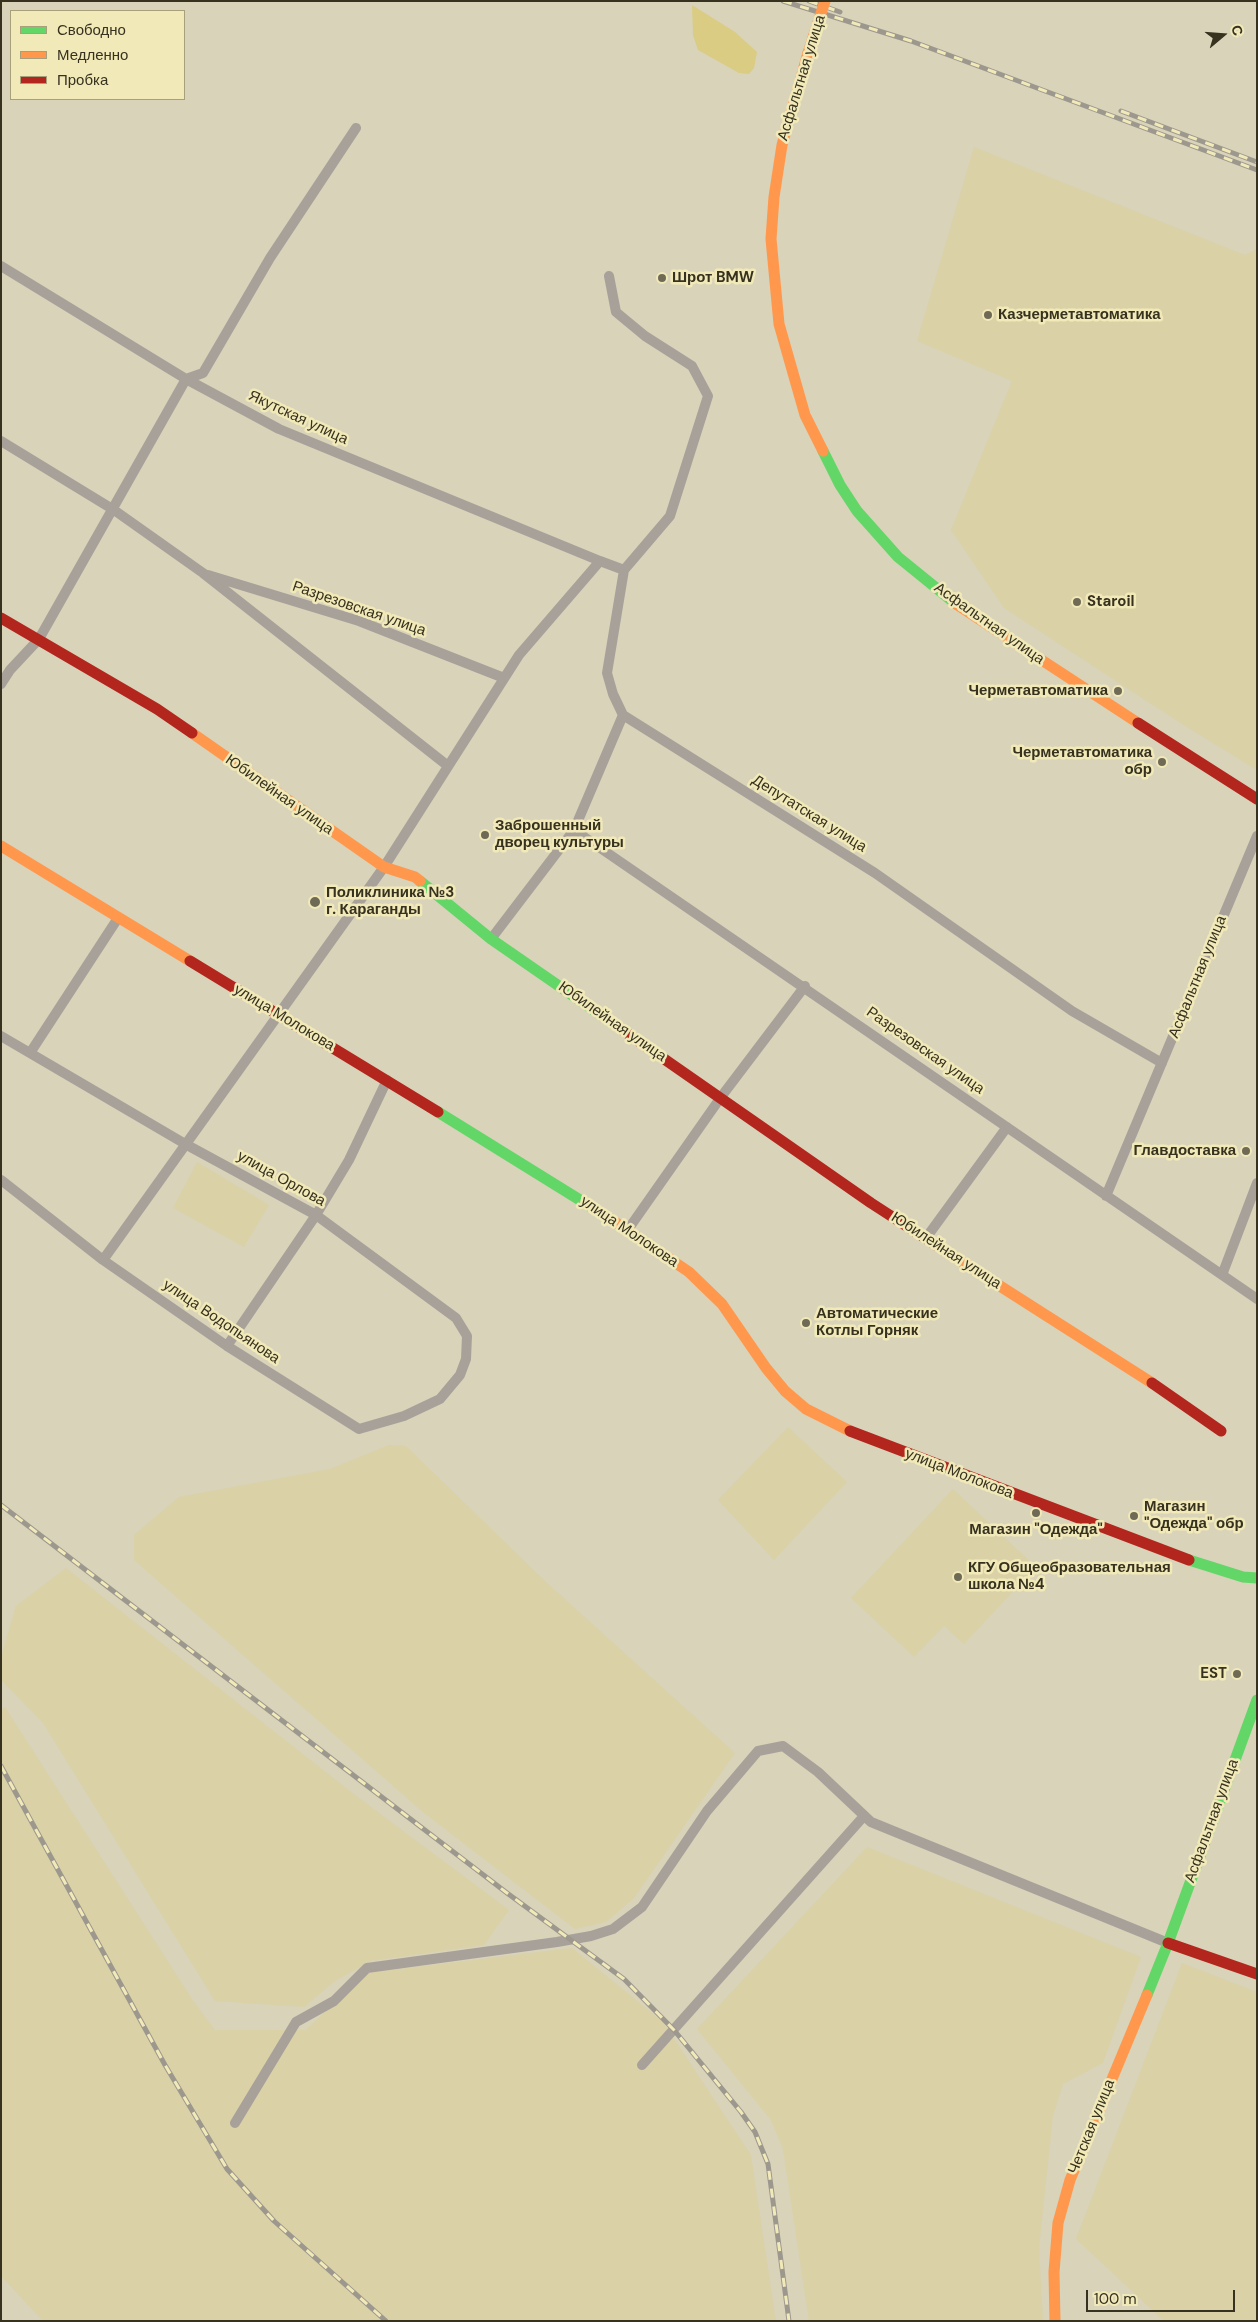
<!DOCTYPE html>
<meta charset="utf-8">
<style>
body{margin:0}
#map{position:relative;width:1258px;height:2322px;overflow:hidden;background:#d8d3b9;font-family:"DM Sans",sans-serif}
canvas{display:block}
.frame{position:absolute;inset:0;border:2px solid #36321f;pointer-events:none}
.legend{position:absolute;left:10px;top:10px;width:175px;height:90px;box-sizing:border-box;background:#f2e9b9;border:1px solid #a7a07b;margin:0;padding:6px 9px;list-style:none;font-size:15px;color:#36321f}
.legend li{display:flex;align-items:center;gap:10px;height:25px}
.legend b{width:25px;border:1px solid #a7a07b}
.north{position:absolute;left:1198px;top:10px;width:50px;height:50px;-webkit-text-stroke:4px #f2e9b9;paint-order:stroke;rotate:72deg;font-size:14px;font-weight:700;line-height:20px;text-align:center;color:#36321f}
.north::after{content:'';display:block;margin:auto;width:18px;height:22px;background:#36321f;clip-path:polygon(50% 0,100% 100%,50% 72%,0 100%)}
.scale{position:absolute;left:1086px;top:2290px;width:149px;height:22px;box-sizing:border-box;border:2px solid #36321f;border-top:0;padding-left:6px;font-size:15px;line-height:18px;white-space:nowrap;color:#36321f;-webkit-text-stroke:4px #f2e9b9;paint-order:stroke}
</style>
<div id="map">
<canvas width="1258" height="2322"></canvas>
<div class="frame"></div>
<ul class="legend">
<li><b style="height:6px;background:#63d668"></b>Свободно</li>
<li><b style="height:6px;background:#ff974d"></b>Медленно</li>
<li><b style="height:6px;background:#b3261e"></b>Пробка</li>
</ul>
<div class="north">С</div>
<div class="scale">100 m</div>
</div>
<script>
const ctx = document.querySelector('canvas').getContext('2d');
ctx.lineJoin = 'round';
function fillPath(path, color) { ctx.fillStyle = color; ctx.fill(path, 'evenodd'); }
const poly = rows => new Path2D(rows.map(r => 'M' + r).join(''));
function trace(path, color, width, dash) { ctx.strokeStyle = color; ctx.lineWidth = width; ctx.lineCap = dash ? 'butt' : 'round'; ctx.setLineDash(dash || []); ctx.stroke(path); }
function label(font, color, halo, rows, align = 'center') {
  ctx.font = font + ' "DM Sans",sans-serif'; ctx.lineWidth = 5; ctx.setLineDash([]); ctx.textBaseline = 'middle'; ctx.strokeStyle = halo; ctx.fillStyle = color; for (const [text, x, y, turn = 0] of rows) {
    ctx.save(); ctx.translate(x, y); ctx.rotate((+turn || 0) * Math.PI / 180); ctx.textAlign = isNaN(turn) ? turn : align; if (halo) ctx.strokeText(text, 0, 0); ctx.fillText(text, 0, 0); ctx.restore();
  }
}
const built = poly([
 [974,147,1245,255,1257,249,1257,770,1185,726,1004,608,951,530,1012,381,917,341],
 [197,1162,269,1205,244,1247,173,1208],
 [788,1427,847,1482,774,1560,718,1500],
 [389,1445,406,1446,547,1583,735,1753,634,1898,606,1922,575,1929,423,1812,134,1560,134,1535,179,1497,330,1469],
 [953,1489,1036,1567,964,1644,944,1626,914,1657,851,1598],
 [66,1568,355,1795,509,1910,484,1945,371,1961,335,1981,304,2007,215,2001,43,1723,1,1680,1,1657,16,1606],
 [5,1707,194,2002,215,2030,306,2030,366,1973,572,1948,663,2022,751,2155,776,2321,43,2321,1,2276,1,1710],
 [867,1847,1141,1957,1103,2063,1063,2084,1053,2116,1039,2248,1043,2321,809,2321,783,2149,771,2120,697,2029],
 [1182,1963,1257,1992,1257,2321,1164,2321,1076,2239]
]);
const green = poly([
 [692,5,735,32,757,52,754,68,749,74,739,73,698,50,693,35]
]);
const street = poly([
 [1,266,186,379,279,429,600,561],
 [609,276,616,312,645,336,692,366,708,396,670,516,624,570,607,673,613,694,623,715,875,873,1072,1011,1162,1063],
 [1,441,114,510,203,573,448,766],
 [208,575,359,621,504,678],
 [1,684,10,670,39,639,186,379,203,373,270,258,356,128],
 [574,830,1257,1299],
 [491,939,574,830,623,715],
 [1,1036,187,1145,316,1215,456,1318,467,1336,466,1359,460,1375,440,1399,404,1416,359,1429,227,1346,103,1260,1,1180],
 [30,1053,118,918],
 [1106,1196,1257,836],
 [627,1231,721,1097,805,986],
 [926,1238,1007,1127],
 [103,1260,384,867,519,655,600,561,624,570],
 [1222,1275,1257,1183],
 [227,1346,316,1215,349,1160,387,1080],
 [642,2065,864,1816],
 [235,2123,296,2022,334,2001,367,1968,557,1942,591,1936,613,1929,642,1907,707,1811,758,1751,783,1746,818,1772,871,1822,1168,1943]
]);
const fast = poly([
 [823,451,840,485,857,511,898,557,956,604],
 [420,881,491,939,624,1031],
 [438,1112,609,1218],
 [1189,1560,1243,1577,1257,1578],
 [1147,1995,1168,1943,1257,1700]
]);
const slow = poly([
 [808,53,782,145,774,197,771,239,779,324,805,415,823,451],
 [956,604,1138,723],
 [192,733,384,867,415,877,420,881],
 [1,846,190,961],
 [609,1218,689,1272,722,1304,766,1368,785,1391,806,1409,850,1431],
 [942,1249,1152,1383],
 [1055,2321,1054,2272,1058,2223,1070,2180,1147,1995]
]);
const jam = poly([
 [1,618,157,709,192,733],
 [1138,723,1257,799],
 [190,961,438,1112],
 [624,1031,871,1203,942,1249],
 [1152,1383,1221,1431],
 [850,1431,1189,1560],
 [1168,1943,1257,1974]
]);
const rail = poly([
 [783,1,911,41,1257,170],
 [809,1,840,12],
 [1121,111,1257,162],
 [1,1505,507,1893,624,1979,674,2030,741,2112,755,2132,768,2164,789,2321],
 [1,1766,165,2065,227,2169,274,2221,386,2321]
]);
const slowBridge = poly([
 [808,53,825,1]
]);
const markers = [
 [662,278,5,"#6f6a55"],
 [988,315,5,"#6f6a55"],
 [1077,602,5,"#6f6a55"],
 [1118,691,5,"#6f6a55"],
 [1162,762,5,"#6f6a55"],
 [485,835,5,"#6f6a55"],
 [315,902,6,"#6f6a55"],
 [1246,1151,5,"#6f6a55"],
 [806,1323,5,"#6f6a55"],
 [1036,1513,5,"#6f6a55"],
 [1134,1516,5,"#6f6a55"],
 [958,1577,5,"#6f6a55"],
 [1237,1674,5,"#6f6a55"]
];
const streetNames = [
 ["Асфальтная улица",802,78,-73],
 ["Якутская улица",298,418,25],
 ["Разрезовская улица",359,609,19],
 ["Асфальтная улица",989,624,35],
 ["Юбилейная улица",279,795,35],
 ["Депутатская улица",809,814,32],
 ["Асфальтная улица",1198,977,-68],
 ["улица Молокова",284,1018,31],
 ["Юбилейная улица",612,1022,35],
 ["Разрезовская улица",925,1051,35],
 ["улица Орлова",281,1179,29],
 ["улица Молокова",629,1232,34],
 ["Юбилейная улица",946,1251,33],
 ["улица Водопьянова",221,1322,34],
 ["улица Молокова",959,1474,21],
 ["Асфальтная улица",1212,1821,-70],
 ["Четская улица",1092,2127,-68]
];
const poiNames = [
 ["Шрот BMW",672,278],
 ["Казчерметавтоматика",998,315],
 ["Staroil",1087,602],
 ["Черметавтоматика",1108,691,"right"],
 ["Черметавтоматика",1152,753,"right"],
 ["обр",1152,770,"right"],
 ["Заброшенный",495,826],
 ["дворец культуры",495,843],
 ["Поликлиника №3",326,893],
 ["г. Караганды",326,910],
 ["Главдоставка",1236,1151,"right"],
 ["Автоматические",816,1314],
 ["Котлы Горняк",816,1331],
 ["Магазин",1144,1507],
 ["\"Одежда\" обр",1144,1524],
 ["Магазин \"Одежда\"",1036,1530,"center"],
 ["КГУ Общеобразовательная",968,1568],
 ["школа №4",968,1585],
 ["EST",1227,1674,"right"]
];
fillPath(built, '#dad1a7');
fillPath(green, '#dacc83');
trace(street, '#a8a19a', 10);
trace(fast, '#63d668', 11);
trace(slow, '#ff974d', 11);
trace(jam, '#b3261e', 11);
trace(rail, '#9d988e', 5);
trace(rail, '#f2e9b9', 3, [9]);
trace(slowBridge, '#ff974d', 11);
for (const [x, y, r, color] of markers) { const dot = new Path2D(); dot.arc(x, y, r, 0, 2 * Math.PI); ctx.fillStyle = color; ctx.fill(dot); trace(dot, '#f2e9b9', 2); }
label('15px', '#36321f', '#f2e9b9', streetNames);
label('bold 15px', '#36321f', '#f2e9b9', poiNames, 'left');
</script>
